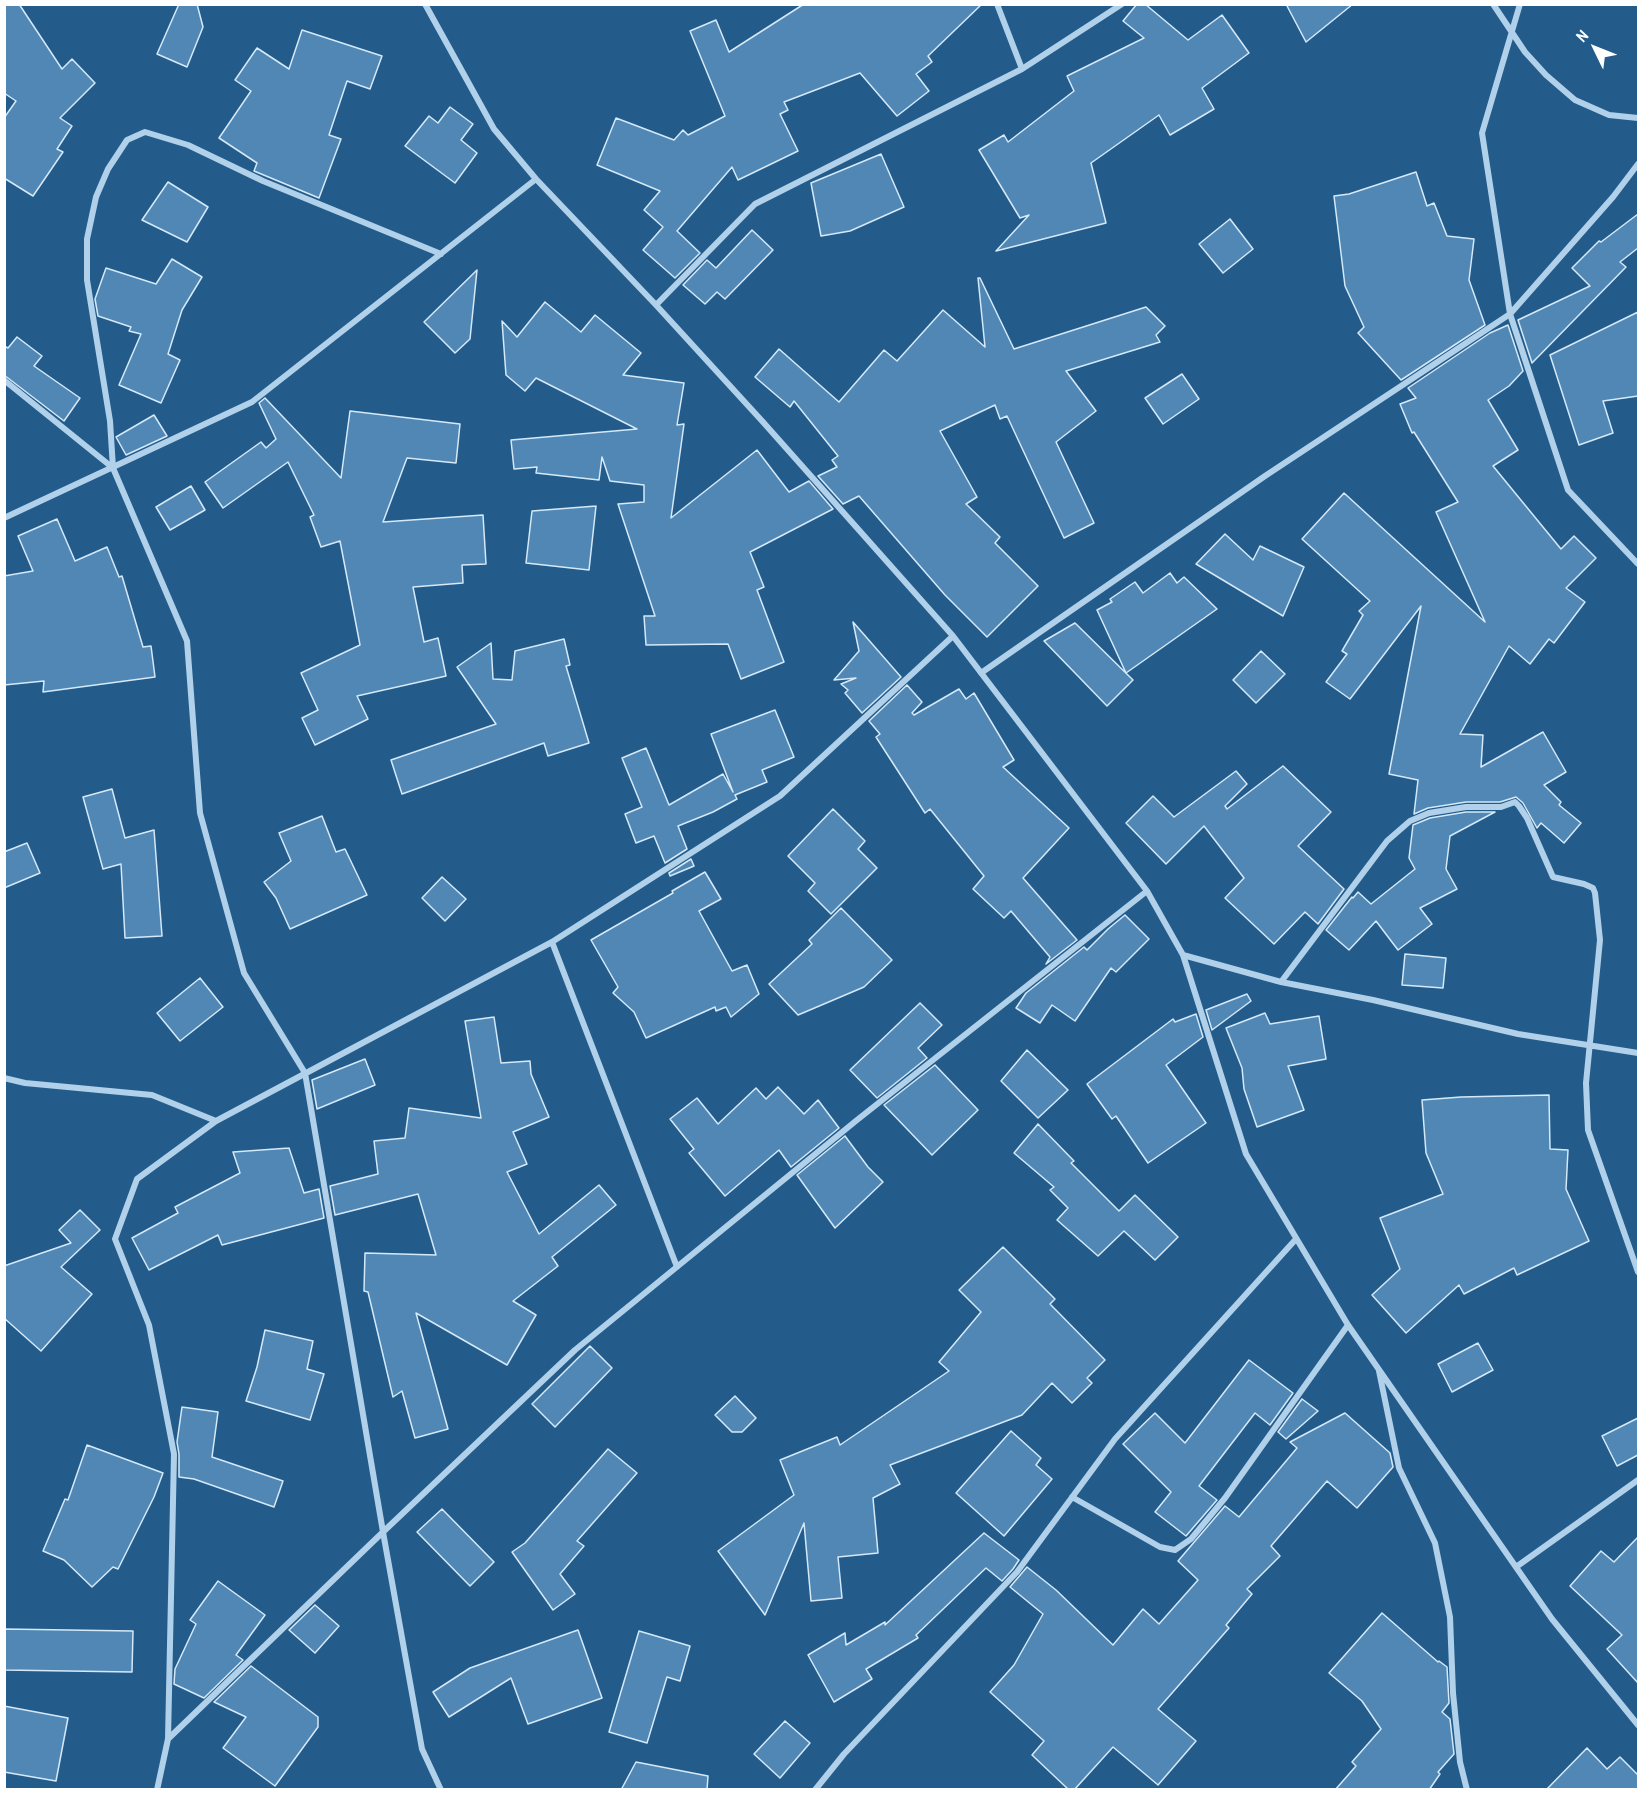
<!DOCTYPE html>
<style>
body{margin:0}
#map{position:relative;width:1643px;height:1794px;overflow:hidden;background:#235c8b;font-family:"Archivo Narrow",sans-serif}
canvas{display:block}
.frame{position:absolute;inset:0;border:6px solid #fff;pointer-events:none}
.north{position:absolute;left:1565px;top:18px;width:60px;height:60px;-webkit-text-stroke:4px #235c8b;paint-order:stroke;rotate:313deg;font-size:16px;font-weight:700;line-height:24px;text-align:center;color:#fff}
.north::after{content:'';display:block;margin:auto;width:21px;height:27px;background:#fff;clip-path:polygon(50% 0,100% 100%,50% 72%,0 100%)}
</style>
<div id="map">
<canvas width="1643" height="1794"></canvas>
<div class="frame"></div>
<div class="north">N</div>
</div>
<script>
const ctx = document.querySelector('canvas').getContext('2d');
ctx.lineJoin = 'round';
function fillPath(path, color) { ctx.fillStyle = color; ctx.fill(path, 'evenodd'); }
const poly = rows => new Path2D(rows.map(r => 'M' + r).join(''));
function trace(path, color, width, dash) { ctx.strokeStyle = color; ctx.lineWidth = width; ctx.lineCap = dash ? 'butt' : 'round'; ctx.setLineDash(dash || []); ctx.stroke(path); }
const building = poly([
 [4,4,19,4,62,69,72,59,95,83,60,118,72,126,57,149,63,152,33,196,4,178,4,118,16,101,4,93,4,4],
 [179,4,197,4,203,27,187,67,157,54,179,4],
 [804,4,982,4,928,56,932,62,916,74,929,91,897,116,860,73,784,102,788,110,780,114,798,151,738,180,732,167,677,231,700,253,675,278,643,250,663,227,644,210,660,191,597,165,616,118,674,140,683,130,688,135,725,116,690,31,716,20,729,52,804,4],
 [1137,4,1145,4,1188,40,1222,15,1249,53,1202,88,1214,109,1170,135,1159,115,1091,163,1106,223,996,251,1029,215,1020,218,979,150,1004,135,1008,142,1074,91,1067,76,1144,38,1123,21,1137,4],
 [1286,4,1353,4,1306,42,1286,4],
 [302,30,382,56,370,89,347,81,329,135,341,139,319,198,254,171,257,163,219,138,251,91,235,80,257,48,289,69,302,30],
 [450,107,473,124,461,140,477,153,455,183,405,146,429,116,438,123,450,107],
 [881,154,904,207,850,231,821,236,811,183,881,154],
 [1416,172,1427,206,1434,203,1447,236,1474,239,1469,280,1485,325,1401,380,1358,333,1364,327,1345,286,1334,196,1349,194,1416,172],
 [168,182,208,207,187,242,142,220,168,182],
 [1638,214,1638,248,1620,262,1626,267,1532,363,1518,320,1590,286,1572,268,1599,241,1601,242,1638,214],
 [1230,219,1253,249,1223,273,1199,244,1230,219],
 [752,230,773,250,725,299,717,292,705,304,683,285,707,260,716,268,752,230],
 [172,259,202,277,182,310,168,354,180,360,161,403,119,385,141,334,129,331,131,327,98,316,95,299,106,268,156,284,172,259],
 [477,270,470,339,455,353,424,322,477,270],
 [978,278,980,278,1014,349,1146,307,1165,326,1156,335,1160,342,1066,371,1096,411,1056,442,1094,523,1064,538,1007,416,1000,419,995,405,940,431,977,497,966,504,1000,537,995,543,1038,586,987,637,945,595,859,496,843,504,818,476,837,467,832,460,838,456,794,401,790,407,755,377,779,349,839,402,884,350,897,361,943,310,985,347,978,278],
 [545,302,581,332,595,315,641,353,623,375,684,383,677,425,684,424,671,518,757,450,789,492,809,481,833,509,750,552,764,587,757,590,784,662,741,679,728,644,646,645,644,616,655,616,618,504,644,502,644,485,610,481,602,457,599,480,536,473,537,467,514,469,511,440,637,429,536,378,525,391,506,375,502,321,517,337,545,302],
 [1638,312,1638,396,1603,401,1613,433,1579,445,1550,355,1638,312],
 [1508,325,1523,371,1509,386,1488,400,1518,450,1493,466,1561,549,1574,536,1596,558,1566,588,1585,602,1554,643,1549,639,1530,664,1509,646,1460,734,1483,735,1481,767,1543,732,1566,772,1544,785,1561,802,1559,805,1581,823,1564,843,1541,823,1537,828,1523,803,1516,797,1500,802,1466,802,1428,808,1414,814,1418,780,1389,774,1421,606,1350,699,1326,682,1347,654,1342,651,1363,615,1359,611,1370,601,1302,539,1344,493,1485,622,1436,512,1458,502,1414,432,1412,433,1400,404,1416,398,1408,388,1490,333,1508,325],
 [17,337,42,356,34,366,80,398,64,421,4,375,4,346,8,348,17,337],
 [1182,374,1199,399,1163,424,1145,398,1182,374],
 [265,398,341,478,350,411,460,424,456,463,407,458,383,522,483,515,486,564,462,565,463,583,413,587,424,642,438,638,446,676,357,696,368,719,315,745,302,718,318,710,301,673,360,645,340,541,321,547,310,517,314,515,288,462,223,508,205,482,261,442,266,448,276,439,259,403,265,398],
 [154,415,167,436,126,455,116,437,154,415],
 [191,486,205,510,170,530,156,507,191,486],
 [596,506,589,570,526,563,532,511,596,506],
 [57,519,75,561,107,547,119,577,122,576,143,647,151,646,155,677,43,692,44,681,4,685,4,576,33,571,18,536,57,519],
 [1225,534,1253,560,1260,546,1304,567,1283,616,1196,564,1225,534],
 [1170,573,1177,583,1184,577,1217,609,1126,673,1097,610,1112,602,1110,599,1135,582,1143,593,1170,573],
 [853,622,901,677,862,713,845,693,848,690,841,684,856,678,834,680,859,651,853,622],
 [1075,623,1133,680,1107,706,1044,641,1075,623],
 [564,639,570,665,566,666,589,743,548,756,544,743,402,794,391,760,496,724,457,667,491,643,493,679,512,680,515,651,564,639],
 [1261,651,1285,674,1256,703,1233,680,1261,651],
 [907,685,922,702,912,713,914,715,959,689,966,699,974,693,1014,760,1003,767,1069,828,1023,878,1077,940,1046,964,1050,957,1011,911,1004,918,973,889,984,876,930,809,925,813,876,737,880,734,869,721,907,685],
 [775,710,794,757,762,770,767,782,735,795,737,799,713,812,678,826,687,849,665,863,654,836,636,843,625,814,642,807,622,758,646,748,669,805,723,774,733,792,711,734,775,710],
 [1283,766,1331,812,1298,846,1344,889,1318,924,1305,912,1274,944,1225,898,1244,878,1204,826,1166,864,1126,823,1153,796,1174,817,1236,771,1247,784,1225,806,1227,809,1283,766],
 [112,789,125,838,154,830,162,936,125,938,121,864,103,869,83,797,112,789],
 [833,809,865,841,858,849,877,868,831,914,808,891,815,883,788,856,833,809],
 [1466,812,1495,812,1450,836,1446,869,1457,889,1420,908,1432,924,1398,950,1376,921,1349,950,1326,930,1352,897,1353,898,1358,892,1371,904,1415,869,1409,858,1413,825,1430,818,1466,812],
 [322,816,336,852,345,849,367,895,290,929,276,898,264,882,291,861,279,833,322,816],
 [27,843,40,873,4,888,4,852,27,843],
 [691,859,694,866,670,876,669,873,691,859],
 [705,872,721,899,699,911,732,971,747,965,759,994,731,1017,726,1007,716,1011,715,1007,646,1038,634,1012,613,993,618,987,591,940,673,893,672,891,705,872],
 [442,877,466,899,445,921,422,898,442,877],
 [841,908,892,960,864,987,798,1015,769,984,812,944,809,940,841,908],
 [1125,915,1149,939,1116,972,1111,968,1075,1021,1052,1005,1040,1023,1016,1008,1026,993,1084,947,1087,950,1108,929,1125,915],
 [1405,954,1446,958,1443,988,1402,985,1405,954],
 [200,978,223,1007,180,1041,157,1013,200,978],
 [1247,994,1251,1001,1212,1030,1206,1010,1247,994],
 [920,1003,942,1025,918,1048,927,1058,877,1098,850,1070,920,1003],
 [1265,1013,1270,1024,1319,1016,1326,1059,1288,1066,1304,1110,1257,1127,1244,1089,1242,1068,1226,1028,1265,1013],
 [1196,1014,1203,1037,1166,1065,1206,1123,1148,1163,1116,1116,1112,1119,1087,1084,1173,1019,1175,1022,1196,1014],
 [494,1017,501,1063,530,1061,531,1074,549,1117,513,1132,527,1164,507,1172,539,1234,599,1185,616,1205,552,1257,558,1266,513,1301,536,1315,507,1365,416,1313,448,1429,415,1438,402,1391,393,1397,368,1292,364,1291,365,1253,436,1255,418,1194,335,1215,330,1186,378,1174,374,1141,405,1138,409,1108,481,1118,465,1021,494,1017],
 [1027,1050,1068,1090,1038,1118,1001,1081,1027,1050],
 [365,1059,375,1085,317,1109,312,1080,365,1059],
 [935,1065,978,1110,932,1155,884,1105,935,1065],
 [778,1087,804,1114,818,1100,839,1128,791,1167,779,1150,725,1196,689,1153,694,1149,670,1119,697,1098,718,1124,756,1088,766,1099,778,1087],
 [1549,1095,1550,1149,1568,1150,1566,1189,1589,1241,1517,1275,1514,1268,1464,1294,1459,1285,1406,1333,1372,1295,1400,1269,1380,1218,1443,1194,1426,1153,1422,1100,1461,1097,1549,1095],
 [1038,1124,1074,1161,1071,1163,1119,1211,1135,1195,1178,1237,1155,1260,1124,1231,1098,1256,1057,1220,1068,1208,1050,1190,1054,1187,1014,1153,1038,1124],
 [845,1136,868,1167,883,1182,835,1228,797,1175,845,1136],
 [289,1148,304,1193,319,1189,324,1218,222,1245,218,1235,149,1270,132,1238,178,1213,175,1207,240,1173,233,1152,289,1148],
 [80,1210,100,1230,61,1267,92,1294,41,1351,4,1318,4,1266,71,1243,59,1230,80,1210],
 [1003,1247,1055,1299,1050,1304,1105,1360,1087,1378,1092,1383,1072,1403,1052,1383,1022,1415,890,1465,900,1484,873,1498,878,1553,838,1557,842,1598,811,1601,804,1523,765,1615,718,1551,794,1495,780,1460,837,1437,840,1445,949,1371,939,1362,981,1312,959,1290,1003,1247],
 [265,1330,313,1341,307,1369,324,1374,310,1420,246,1401,257,1367,265,1330],
 [1478,1343,1493,1370,1452,1392,1438,1364,1478,1343],
 [590,1346,612,1368,555,1427,532,1404,590,1346],
 [1249,1360,1293,1393,1270,1425,1255,1413,1199,1486,1217,1500,1186,1536,1155,1512,1171,1492,1123,1444,1155,1413,1185,1443,1249,1360],
 [735,1396,756,1418,742,1432,732,1432,715,1415,735,1396],
 [1302,1399,1318,1411,1286,1439,1278,1432,1302,1399],
 [182,1407,218,1412,212,1457,283,1481,274,1507,194,1479,179,1477,179,1454,177,1442,182,1407],
 [1345,1413,1390,1453,1393,1467,1357,1508,1327,1481,1271,1546,1280,1556,1247,1589,1252,1594,1226,1625,1229,1628,1158,1709,1196,1741,1158,1785,1113,1747,1074,1790,1069,1790,1032,1755,1044,1741,990,1692,1014,1665,1043,1614,1010,1587,1027,1567,1056,1590,1113,1645,1143,1609,1159,1624,1198,1580,1178,1561,1225,1506,1239,1517,1297,1448,1290,1442,1345,1413],
 [1638,1418,1638,1455,1617,1466,1602,1436,1638,1418],
 [1011,1431,1041,1458,1036,1465,1052,1479,1004,1536,956,1493,1011,1431],
 [87,1445,163,1473,154,1497,118,1569,113,1567,92,1587,64,1560,43,1551,65,1499,68,1500,87,1445],
 [608,1449,637,1473,577,1541,584,1546,560,1574,575,1594,553,1610,512,1552,525,1543,608,1449],
 [442,1509,494,1562,470,1586,417,1532,442,1509],
 [984,1533,1019,1560,1013,1569,1002,1581,986,1568,916,1635,918,1638,866,1669,872,1679,834,1702,808,1655,845,1633,846,1645,885,1622,885,1625,984,1533],
 [1638,1537,1638,1683,1607,1649,1622,1635,1570,1586,1601,1551,1614,1562,1638,1537],
 [218,1581,265,1615,236,1655,243,1660,204,1698,174,1684,175,1669,196,1624,190,1620,218,1581],
 [315,1605,339,1626,315,1653,289,1630,315,1605],
 [1382,1613,1438,1662,1439,1661,1447,1667,1449,1703,1442,1712,1450,1719,1454,1754,1438,1772,1440,1774,1429,1790,1335,1790,1356,1766,1352,1762,1381,1729,1362,1701,1329,1673,1382,1613],
 [4,1629,133,1631,132,1672,4,1670,4,1629],
 [578,1630,602,1698,528,1724,511,1678,449,1717,433,1692,470,1668,578,1630],
 [639,1631,690,1646,680,1681,667,1677,647,1743,609,1732,639,1631],
 [251,1666,318,1717,318,1727,275,1786,223,1748,246,1717,214,1702,251,1666],
 [4,1706,68,1718,56,1781,4,1772,4,1706],
 [785,1721,810,1743,780,1778,754,1754,785,1721],
 [1587,1748,1607,1769,1620,1757,1638,1775,1638,1790,1546,1790,1587,1748],
 [636,1762,708,1776,707,1790,621,1790,636,1762]
]);
const street = poly([
 [425,4,494,129,536,179,656,305,763,422,953,636,1147,891,1183,955,1246,1154,1348,1325,1552,1619,1638,1725],
 [997,4,1022,69],
 [1493,4,1525,52,1546,75,1575,100,1609,115,1638,118],
 [1520,4,1482,133,1510,314,1568,490,1638,564],
 [441,254,263,181,188,145,145,132,127,140,108,169,96,197,87,239,87,280,110,421,113,468,187,641,200,813,244,973,305,1073,383,1532,422,1749,441,1790],
 [656,305,755,204,1022,69,1122,4],
 [4,380,113,468],
 [4,518,252,402,536,179],
 [981,673,1265,476,1510,314,1613,197,1638,164],
 [552,942,677,1267],
 [1183,955,1281,982,1373,1000,1518,1034,1638,1053],
 [1281,982,1387,841,1410,821,1429,813,1466,807,1501,807,1515,802,1519,806,1527,818,1553,877,1584,884,1593,888,1595,893,1600,940,1586,1083,1588,1130,1638,1272],
 [4,1078,25,1083,152,1095,216,1121],
 [1379,1371,1399,1468,1435,1543,1450,1617,1453,1693,1460,1762,1467,1790],
 [1072,1497,1160,1547,1175,1550,1191,1539,1225,1498,1348,1325],
 [1516,1567,1638,1480],
 [168,1739,383,1532,575,1350,857,1120,1147,891],
 [157,1790,168,1739,174,1454,149,1325,115,1239,137,1179,216,1121,552,942,780,796,953,636],
 [815,1790,844,1754,1017,1572,1115,1439,1296,1239]
]);
fillPath(building, '#5087b4');
trace(building, '#d5e9f8', 1.5);
trace(street, '#b1d1eb', 6);
</script>
